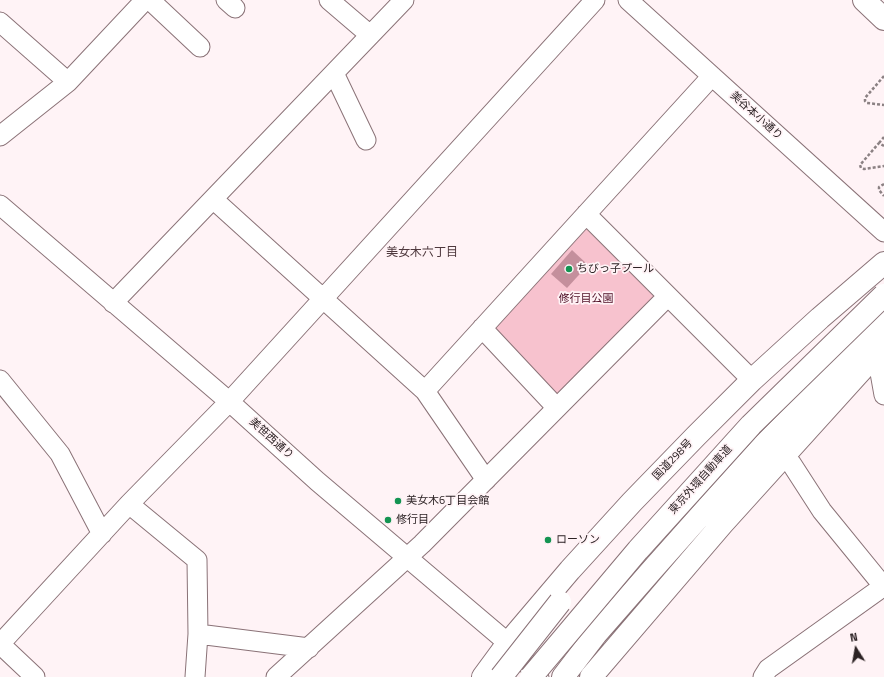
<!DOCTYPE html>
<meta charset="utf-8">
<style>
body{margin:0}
#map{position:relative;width:884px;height:677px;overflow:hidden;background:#fff3f6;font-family:"Titillium Web",sans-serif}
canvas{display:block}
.north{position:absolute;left:836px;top:629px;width:40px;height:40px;-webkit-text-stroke:3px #fff3f6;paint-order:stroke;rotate:349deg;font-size:11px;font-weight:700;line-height:16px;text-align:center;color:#2c2224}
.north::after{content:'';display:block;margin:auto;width:14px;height:18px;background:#2c2224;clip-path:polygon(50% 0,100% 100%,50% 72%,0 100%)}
</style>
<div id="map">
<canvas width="884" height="677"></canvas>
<div class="north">N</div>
</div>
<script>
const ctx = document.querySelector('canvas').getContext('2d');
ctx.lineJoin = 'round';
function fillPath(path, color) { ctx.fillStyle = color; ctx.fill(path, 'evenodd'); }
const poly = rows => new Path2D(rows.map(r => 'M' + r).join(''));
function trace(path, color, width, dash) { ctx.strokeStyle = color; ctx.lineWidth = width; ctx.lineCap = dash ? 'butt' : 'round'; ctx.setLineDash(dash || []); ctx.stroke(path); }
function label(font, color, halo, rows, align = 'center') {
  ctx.font = font + ' "Titillium Web","Noto Sans JP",sans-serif'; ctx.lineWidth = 3.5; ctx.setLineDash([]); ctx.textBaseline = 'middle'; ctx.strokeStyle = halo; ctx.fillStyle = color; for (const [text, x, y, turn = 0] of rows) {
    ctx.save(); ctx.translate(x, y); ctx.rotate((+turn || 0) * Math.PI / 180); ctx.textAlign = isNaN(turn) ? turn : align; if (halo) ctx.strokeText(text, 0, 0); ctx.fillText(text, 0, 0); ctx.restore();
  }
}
const green = poly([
 [580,229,589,229,656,294,656,302,558,397,492,326]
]);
const water = poly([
 [572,250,588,265,567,288,551,274]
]);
const path = poly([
 [884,76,865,98,865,101,867,103,884,105],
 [879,143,884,137],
 [884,146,879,143,860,165,861,168,864,169,884,166],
 [884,184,879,187,879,190,884,196]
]);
const minor = poly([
 [150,0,200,47],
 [226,0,235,8],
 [329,0,370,35],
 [628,0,884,232],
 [0,22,68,82],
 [334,73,366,140],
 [0,136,68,82,145,0],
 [213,199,425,391,486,480],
 [0,205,232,404,317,481,508,643,539,677],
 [586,214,752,380],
 [113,303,404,0],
 [482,328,557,408],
 [879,367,884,395],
 [0,380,60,454,102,534],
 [425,391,712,76],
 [791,463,822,511,884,587],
 [129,504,197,560,198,634,309,648],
 [0,644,129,504,229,402,595,0],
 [0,644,35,677],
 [195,677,198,634],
 [276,677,422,544,668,296],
 [763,677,768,669,884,586]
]);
const highway = poly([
 [864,0,884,19],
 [483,677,508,643,570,570,632,502,696,436,752,380,820,318,884,263],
 [563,677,596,634,652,570,708,507,763,446,884,323],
 [591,677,723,523,884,345]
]);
const highwayBridge = poly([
 [501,677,560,602],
 [531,677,638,550,751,425,884,295]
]);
const markers = [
 [569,269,4,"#149452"],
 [398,501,4,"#149452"],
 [388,520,4,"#149452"],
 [548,540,4,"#149452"]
];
const streetNames = [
 ["美谷本小通り",756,116,42],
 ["美笹西通り",271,439,42],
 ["国道298号",673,460,-46],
 ["東京外環自動車道",701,480,-48]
];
const poiNames = [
 ["ちびっ子プール",577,269],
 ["美女木6丁目会館",406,501],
 ["修行目",396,520],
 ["ローソン",556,540]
];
const parkNames = [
 ["修行目公園",586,299]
];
const neighbourhoodNames = [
 ["美女木六丁目",422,253]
];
fillPath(green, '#f7c2ce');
fillPath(water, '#c48f9c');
trace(minor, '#8a7277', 21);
trace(highway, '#8a7277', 24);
trace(path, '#8b8183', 2.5, [3, 2]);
trace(minor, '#fff', 19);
trace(highway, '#fff', 22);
trace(highwayBridge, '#8a7277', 24, []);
trace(highwayBridge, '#fff', 22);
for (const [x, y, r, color] of markers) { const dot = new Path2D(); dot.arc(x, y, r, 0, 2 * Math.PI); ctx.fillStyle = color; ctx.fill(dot); trace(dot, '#fff3f6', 1.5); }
label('11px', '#2c2224', '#fff3f6', streetNames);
label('11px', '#2c2224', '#fff3f6', poiNames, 'left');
label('11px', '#4f0f26', '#fff3f6', parkNames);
label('12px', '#4e383d', '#fff3f6', neighbourhoodNames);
</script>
